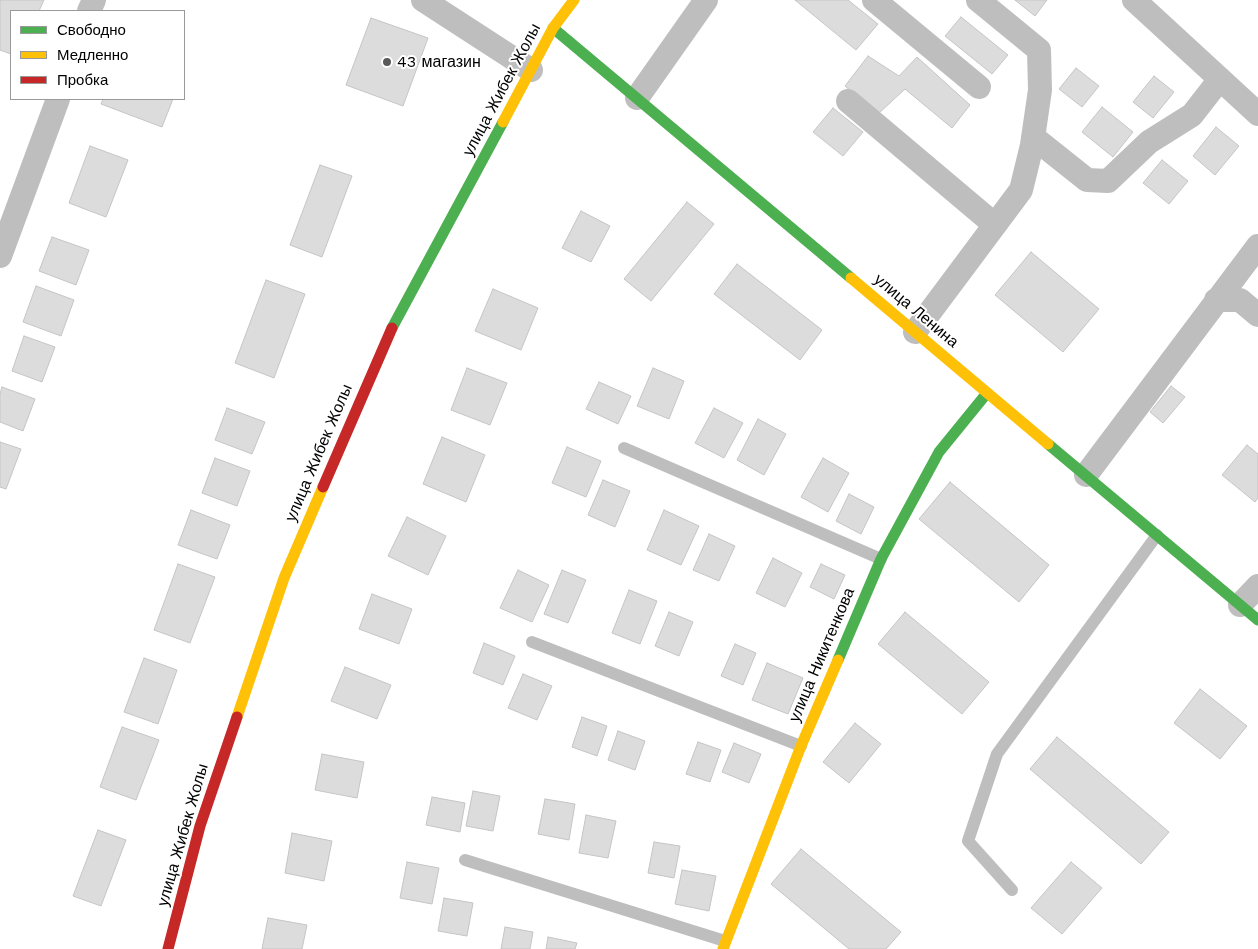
<!DOCTYPE html>
<meta charset="utf-8">
<style>
body{margin:0}
#map{position:relative;width:1258px;height:949px;overflow:hidden;background:#fff;font-family:"Work Sans",sans-serif}
canvas{display:block}
.legend{position:absolute;left:10px;top:10px;width:175px;height:90px;box-sizing:border-box;background:#fff;border:1px solid #999;margin:0;padding:6px 9px;list-style:none;font-size:15px;color:#000}
.legend li{display:flex;align-items:center;gap:10px;height:25px}
.legend b{width:25px;border:1px solid #999}
</style>
<div id="map">
<canvas width="1258" height="949"></canvas>
<ul class="legend">
<li><b style="height:6px;background:#4caf50"></b>Свободно</li>
<li><b style="height:6px;background:#ffc107"></b>Медленно</li>
<li><b style="height:6px;background:#c62828"></b>Пробка</li>
</ul>
</div>
<script>
const ctx = document.querySelector('canvas').getContext('2d');
ctx.lineJoin = 'round';
function fillPath(path, color) { ctx.fillStyle = color; ctx.fill(path, 'evenodd'); }
const poly = rows => new Path2D(rows.map(r => 'M' + r).join(''));
function trace(path, color, width, dash) { ctx.strokeStyle = color; ctx.lineWidth = width; ctx.lineCap = dash ? 'butt' : 'round'; ctx.setLineDash(dash || []); ctx.stroke(path); }
function label(font, color, halo, rows, align = 'center') {
  ctx.font = font + ' "Work Sans",sans-serif'; ctx.lineWidth = 4; ctx.setLineDash([]); ctx.textBaseline = 'middle'; ctx.strokeStyle = halo; ctx.fillStyle = color; for (const [text, x, y, turn = 0] of rows) {
    ctx.save(); ctx.translate(x, y); ctx.rotate((+turn || 0) * Math.PI / 180); ctx.textAlign = isNaN(turn) ? turn : align; if (halo) ctx.strokeText(text, 0, 0); ctx.fillText(text, 0, 0); ctx.restore();
  }
}
const building = poly([
 [0,0,44,0,39,11,11,11,11,54,0,50,0,0],
 [795,0,848,0,878,24,856,50,795,0],
 [1015,0,1047,0,1035,16,1015,0],
 [961,17,1008,55,992,74,945,36,961,17],
 [371,18,428,38,403,106,346,85,371,18],
 [868,56,899,76,917,57,970,105,952,128,905,89,878,114,845,86,868,56],
 [1076,68,1099,86,1082,107,1059,89,1076,68],
 [1154,76,1174,92,1153,118,1133,102,1154,76],
 [103,99,173,99,162,127,101,104,103,99],
 [1102,107,1133,132,1113,157,1082,132,1102,107],
 [833,108,863,132,843,156,813,132,833,108],
 [1216,127,1239,146,1215,175,1193,156,1216,127],
 [90,146,128,160,106,217,69,203,90,146],
 [1162,160,1188,181,1169,204,1143,183,1162,160],
 [320,165,352,176,322,257,290,245,320,165],
 [687,202,714,224,651,301,624,279,687,202],
 [581,211,610,226,591,262,562,248,581,211],
 [52,237,89,250,76,285,39,271,52,237],
 [1031,252,1099,309,1063,352,995,295,1031,252],
 [737,264,822,330,800,360,714,294,737,264],
 [266,280,305,294,274,378,235,363,266,280],
 [36,286,74,300,61,336,23,322,36,286],
 [493,289,538,308,521,350,475,331,493,289],
 [24,336,55,347,42,382,12,371,24,336],
 [467,368,507,383,490,425,451,410,467,368],
 [653,368,684,381,669,419,637,406,653,368],
 [599,382,631,396,618,424,586,409,599,382],
 [1171,386,1185,397,1163,423,1150,412,1171,386],
 [2,387,35,399,23,431,0,422,0,394,2,387],
 [227,408,265,422,252,454,215,440,227,408],
 [714,408,743,423,724,458,695,443,714,408],
 [758,419,786,434,764,475,737,460,758,419],
 [442,437,485,455,466,502,423,484,442,437],
 [0,442,21,449,6,489,0,487,0,442],
 [1247,445,1258,454,1258,498,1255,502,1222,475,1247,445],
 [567,447,601,461,586,497,552,483,567,447],
 [215,458,250,471,237,506,202,493,215,458],
 [823,458,849,473,828,512,801,497,823,458],
 [603,480,630,491,615,527,588,515,603,480],
 [950,482,1049,565,1019,602,919,519,950,482],
 [849,494,874,507,861,534,836,521,849,494],
 [191,510,230,525,217,559,178,545,191,510],
 [664,510,699,526,681,565,647,550,664,510],
 [407,517,446,536,428,575,388,556,407,517],
 [709,534,735,546,719,581,693,570,709,534],
 [773,558,802,573,785,607,756,593,773,558],
 [178,564,215,577,190,643,154,630,178,564],
 [821,564,845,575,834,599,810,587,821,564],
 [518,570,549,585,532,622,500,608,518,570],
 [562,570,586,580,568,623,544,614,562,570],
 [629,590,657,601,640,644,612,633,629,590],
 [372,594,412,609,399,644,359,629,372,594],
 [669,612,693,622,679,656,655,646,669,612],
 [905,612,989,682,962,714,878,644,905,612],
 [484,643,515,656,503,685,473,673,484,643],
 [735,644,756,653,743,685,721,676,735,644],
 [144,658,177,670,158,724,124,712,144,658],
 [767,663,803,678,788,714,752,700,767,663],
 [345,667,391,685,377,719,331,701,345,667],
 [523,674,552,686,537,720,508,708,523,674],
 [1200,689,1247,726,1220,759,1174,723,1200,689],
 [582,717,607,726,597,756,572,747,582,717],
 [855,723,881,744,849,783,823,762,855,723],
 [122,727,159,740,136,800,100,787,122,727],
 [618,731,645,741,635,770,608,760,618,731],
 [1057,737,1169,832,1141,864,1030,769,1057,737],
 [698,742,721,750,710,782,686,774,698,742],
 [734,743,761,754,749,783,722,772,734,743],
 [322,754,364,762,357,798,315,790,322,754],
 [473,791,500,796,493,831,466,826,473,791],
 [432,797,465,803,460,832,426,825,432,797],
 [545,799,575,804,569,840,538,834,545,799],
 [586,815,616,821,608,858,579,853,586,815],
 [98,830,126,840,101,906,73,896,98,830],
 [292,833,332,841,324,881,285,873,292,833],
 [654,842,680,846,674,878,648,873,654,842],
 [801,849,901,932,886,949,849,949,771,884,801,849],
 [407,862,439,868,432,904,400,898,407,862],
 [1071,862,1102,888,1062,934,1031,908,1071,862],
 [682,870,716,876,709,911,675,904,682,870],
 [444,898,473,903,467,936,438,931,444,898],
 [268,918,307,925,302,949,262,949,268,918],
 [505,927,533,932,530,949,501,949,505,927],
 [548,937,577,943,575,949,546,949,548,937]
]);
const lane = poly([
 [624,448,881,559],
 [532,642,801,746],
 [465,860,725,941],
 [1012,890,968,841,997,754,1157,535]
]);
const street = poly([
 [423,0,531,70],
 [874,0,979,87],
 [1134,0,1220,79],
 [89,11,94,0],
 [637,98,706,0],
 [848,101,995,225],
 [1033,137,1087,180,1108,181,1149,142,1192,115,1220,79,1258,114],
 [0,256,58,99],
 [1216,300,1240,300,1258,315],
 [915,332,1021,190,1032,145,1040,90,1039,50,978,0],
 [1086,475,1258,246],
 [1240,605,1258,586]
]);
const fast = poly([
 [553,28,851,278],
 [392,328,503,122],
 [1048,444,1258,620],
 [838,660,881,559,939,452,987,393]
]);
const slow = poly([
 [503,122,553,28,574,0],
 [851,278,1048,444],
 [237,717,284,578,323,487],
 [723,949,801,746,838,660]
]);
const jam = poly([
 [323,487,392,328],
 [168,949,200,826,237,717]
]);
const markers = [
 [387,62,5,"#595959"]
];
const poiNames = [
 ["43 магазин",397,62]
];
const streetNames = [
 ["улица Жибек Жолы",502,90,-62],
 ["улица Ленина",916,311,40],
 ["улица Жибек Жолы",319,453,-67],
 ["улица Никитенкова",822,655,-67],
 ["улица Жибек Жолы",183,835,-74]
];
fillPath(building, '#dcdcdc');
trace(building, '#c5c5c5', 1);
trace(lane, '#bebebe', 12);
trace(street, '#bebebe', 24);
trace(fast, '#4caf50', 11);
trace(slow, '#ffc107', 11);
trace(jam, '#c62828', 11);
for (const [x, y, r, color] of markers) { const dot = new Path2D(); dot.arc(x, y, r, 0, 2 * Math.PI); ctx.fillStyle = color; ctx.fill(dot); trace(dot, '#fff', 2); }
label('16px', '#000', '#fff', poiNames, 'left');
label('16px', '#000', '#fff', streetNames);
</script>
